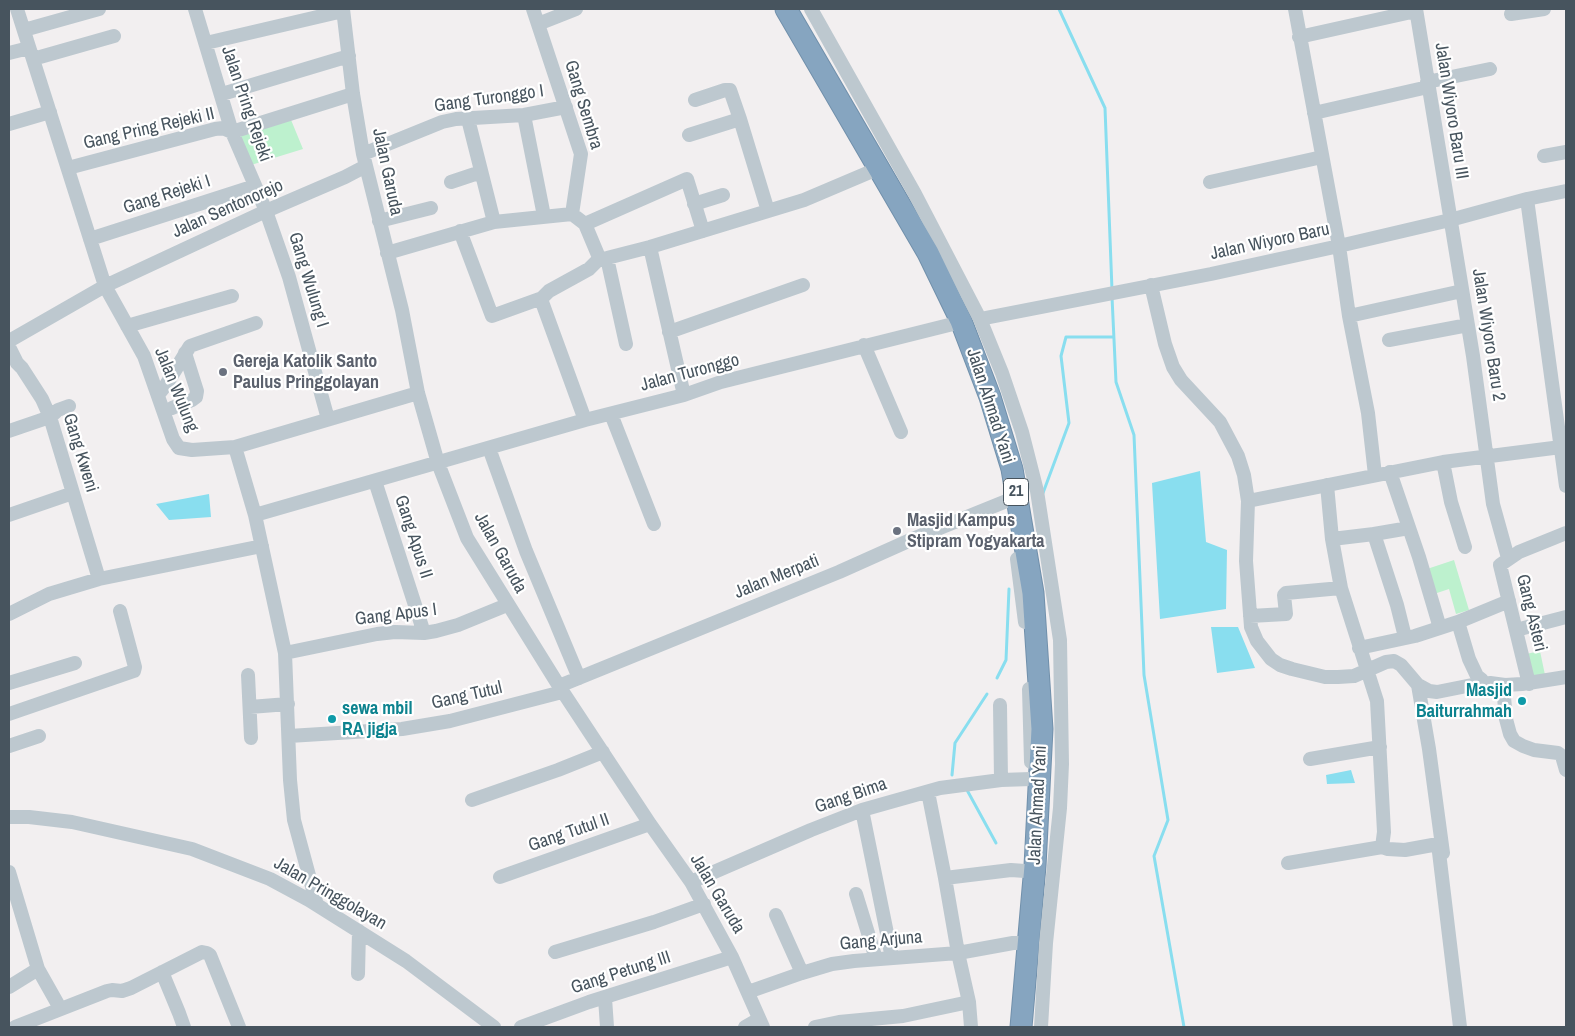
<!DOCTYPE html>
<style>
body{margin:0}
#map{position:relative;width:1575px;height:1036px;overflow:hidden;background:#f2eff0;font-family:"Archivo Narrow",sans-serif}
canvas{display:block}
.frame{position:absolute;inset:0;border:10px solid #47545e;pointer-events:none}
</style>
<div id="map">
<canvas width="1575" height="1036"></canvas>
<div class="frame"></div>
</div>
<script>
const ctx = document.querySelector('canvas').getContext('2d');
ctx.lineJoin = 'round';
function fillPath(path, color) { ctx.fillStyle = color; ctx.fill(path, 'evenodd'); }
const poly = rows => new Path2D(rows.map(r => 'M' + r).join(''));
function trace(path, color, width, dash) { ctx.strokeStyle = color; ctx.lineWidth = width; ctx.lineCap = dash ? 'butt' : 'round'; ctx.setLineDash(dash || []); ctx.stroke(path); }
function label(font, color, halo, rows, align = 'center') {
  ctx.font = font + ' "Archivo Narrow",sans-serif'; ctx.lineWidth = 4.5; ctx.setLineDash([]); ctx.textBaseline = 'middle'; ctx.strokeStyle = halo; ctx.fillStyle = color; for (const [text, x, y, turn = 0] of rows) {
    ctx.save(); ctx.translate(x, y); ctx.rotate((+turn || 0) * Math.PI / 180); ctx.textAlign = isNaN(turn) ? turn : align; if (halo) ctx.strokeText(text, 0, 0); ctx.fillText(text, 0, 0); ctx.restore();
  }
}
const green = poly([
 [289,115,303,149,251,165,239,137],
 [1454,560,1469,610,1456,614,1449,589,1434,594,1427,569],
 [1540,651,1545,675,1531,678,1526,654]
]);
const water = poly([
 [1200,471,1206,542,1227,550,1226,609,1160,619,1152,483],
 [209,494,211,517,169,520,156,504],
 [1211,627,1238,627,1255,668,1217,673],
 [1351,770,1355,783,1327,784,1326,775]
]);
const stream = poly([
 [1059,9,1105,108,1112,290],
 [1112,297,1116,382,1134,435,1144,675,1168,820,1154,856,1184,1027],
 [1043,493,1069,423,1061,356,1066,337,1113,337],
 [997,678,1006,660,1009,589],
 [952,775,955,743,987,694],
 [967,790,996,843]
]);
const minor = poly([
 [17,9,105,286,144,356,173,439,179,448,192,450,235,447,255,515,285,653,290,780,294,820,317,905],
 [195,9,232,132,266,211,289,277,328,419],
 [343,9,353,94,363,154,402,310,418,393,438,463,467,538,559,686,650,824,691,882,732,957,763,1027],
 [533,9,581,154,572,214],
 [811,9,915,194,980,319,1002,373,1022,432,1037,491,1060,640,1062,764,1060,808,1046,943,1041,1027],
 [1295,9,1339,246,1349,316,1368,413,1375,475],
 [1416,9,1473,356,1493,504,1508,558],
 [1511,14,1544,9],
 [538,24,576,9],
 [24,30,99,9],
 [1299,37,1416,11],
 [206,43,343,11],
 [9,53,29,48],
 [33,59,114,36],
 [1427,82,1490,69],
 [222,94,349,56],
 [695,100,725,90,730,90,740,119,768,211],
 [1314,113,1428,87],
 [524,115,544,216],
 [468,119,494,222],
 [9,124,50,112],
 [689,135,740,119],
 [363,154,442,122,456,119,524,115,566,107],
 [1544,156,1566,152],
 [68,168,215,129,223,128,232,132,353,94],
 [451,182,481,172],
 [1210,182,1322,157],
 [1527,199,1566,486],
 [694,204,723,195],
 [572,214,585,224,598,255,602,259,607,258,650,247,804,200,870,172],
 [379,221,431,208],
 [585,224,687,179,703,231],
 [460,231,492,316,542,298],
 [90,239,255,186],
 [650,247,684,395],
 [387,253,494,222,572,214],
 [607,258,626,344],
 [1151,285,1165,344,1173,367,1181,380,1220,422,1238,456,1244,475,1248,501,1246,561,1251,627,1257,641,1271,659,1280,665,1292,669,1325,677,1338,677,1354,676,1386,662,1394,661,1401,665,1418,685,1429,691,1437,692,1472,685,1495,687,1501,691,1504,697,1506,719,1510,734,1514,741,1523,746,1534,750,1558,753,1562,756,1566,770],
 [1349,316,1462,291],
 [980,319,1211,274,1339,246,1450,220,1527,199,1566,191],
 [127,326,232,296],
 [669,332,803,285],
 [1389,340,1468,325],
 [9,341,105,286,266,211,345,177,366,166],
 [864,345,901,432],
 [9,347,17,363,22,368,42,399,50,417,99,579],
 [158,395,166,385,190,346,256,323],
 [172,408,192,400,196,397,197,391,185,353],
 [611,414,654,524],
 [585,420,542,302,542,298,549,291,589,269,600,258],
 [9,431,50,417,58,410,69,406],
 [235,447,418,393],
 [489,448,526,551,579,678],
 [1443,462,1451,502,1465,547],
 [1390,472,1419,557,1440,628],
 [375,481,424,633],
 [1248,501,1443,462,1561,447],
 [9,515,73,493],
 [255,515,585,420,684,395,721,382,953,324],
 [1332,539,1374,534],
 [1017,559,1025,622],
 [9,614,49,594,99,579,262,546],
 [1250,616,1286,614,1284,595,1286,593,1341,588],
 [1458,622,1509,601],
 [1516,630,1566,617],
 [1405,637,1397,605,1374,534,1409,528],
 [1359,648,1415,636,1458,622,1469,659,1477,676,1482,680,1482,685],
 [285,653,377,634,395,632,424,633,436,631,458,625,507,605],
 [248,675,251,738],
 [9,683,75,663],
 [1490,683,1505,685,1522,684,1566,677],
 [1529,684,1500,565,1519,552,1566,533],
 [1418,685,1429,749,1443,853],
 [559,686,839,572,915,538,1009,500],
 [1029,689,1031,762],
 [1000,705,1001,780],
 [250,707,288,704],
 [9,714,134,671,135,667,120,611],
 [289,736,402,729,450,721,562,692],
 [9,746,39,736],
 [1310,759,1380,747],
 [928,792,945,878,958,953,969,1002,971,1027],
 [472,800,558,770,603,752],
 [862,810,892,958],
 [9,817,29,817,72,822,192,849,270,879,309,900,406,961,494,1027],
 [1382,847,1388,849,1405,850,1438,844,1460,1027],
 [1288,863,1382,847,1384,832,1377,701,1341,588,1332,539,1327,485],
 [9,872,38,969,60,1008],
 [500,877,650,824],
 [945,878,1011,870,1025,871],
 [691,882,811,830,862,810,940,788,1001,780,1031,779],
 [856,894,876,959],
 [776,915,802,973],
 [555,952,654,922,704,904],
 [162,972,179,1013,184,1027],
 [358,974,359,931],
 [9,987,38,969],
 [748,992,802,973,832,964,854,961,958,953,1013,943,1020,943],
 [605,998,607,1027],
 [15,1027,107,991,112,990,122,991,131,988,202,952,207,953,210,955,239,1027],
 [521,1027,589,1002,732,957],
 [745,1027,759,1019],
 [815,1027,839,1022,903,1016,969,1002]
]);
const highway = poly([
 [786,9,928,253,961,321,990,397,1012,469,1033,593,1042,729,1035,866,1021,1027]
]);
const markers = [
 [223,372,5,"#6b7280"],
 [897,531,5,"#6b7280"],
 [1522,701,5,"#0f9aa8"],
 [332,719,5,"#0f9aa8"]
];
const shields = [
 [1016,492,25]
];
const shieldNames = [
 ["21",1016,492]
];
const streetNames = [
 ["Gang Turonggo I",489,99,-8],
 ["Jalan Pring Rejeki",246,104,71],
 ["Gang Sembra",583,105,73],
 ["Jalan Wiyoro Baru III",1451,111,81],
 ["Gang Pring Rejeki II",149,129,-13],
 ["Jalan Garuda",387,172,78],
 ["Gang Rejeki I",167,195,-18],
 ["Jalan Sentonorejo",228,209,-24],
 ["Jalan Wiyoro Baru",1270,242,-12],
 ["Gang Wulung I",308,280,73],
 ["Jalan Wiyoro Baru 2",1488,335,81],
 ["Jalan Turonggo",690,373,-15],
 ["Jalan Wulung",176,390,68],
 ["Jalan Ahmad Yani",990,406,72],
 ["Gang Kweni",80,453,73],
 ["Gang Apus II",413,537,72],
 ["Jalan Garuda",500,553,61],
 ["Jalan Merpati",777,577,-22],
 ["Gang Asteri",1531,613,76],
 ["Gang Apus I",396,615,-7],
 ["Gang Tutul",467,696,-13],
 ["Gang Bima",851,796,-19],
 ["Jalan Ahmad Yani",1038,805,-87],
 ["Gang Tutul II",569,833,-19],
 ["Jalan Pringgolayan",330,894,30],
 ["Jalan Garuda",717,894,59],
 ["Gang Arjuna",881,941,-5],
 ["Gang Petung III",621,973,-18]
];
const worshipNames = [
 ["Gereja Katolik Santo",233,362],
 ["Paulus Pringgolayan",233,383],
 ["Masjid Kampus",907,521],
 ["Stipram Yogyakarta",907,542]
];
const cultureNames = [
 ["Masjid",1512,691],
 ["Baiturrahmah",1512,712],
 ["sewa mbil",342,709,"left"],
 ["RA jigja",342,730,"left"]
];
fillPath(green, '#bdf1ce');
fillPath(water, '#89deef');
trace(stream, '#89deef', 3);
trace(highway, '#7190ab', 23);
trace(minor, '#bdc8cf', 14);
trace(highway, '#86a5c0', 21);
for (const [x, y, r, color] of markers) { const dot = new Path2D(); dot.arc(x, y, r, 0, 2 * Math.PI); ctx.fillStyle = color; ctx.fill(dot); trace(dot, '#fff', 2); }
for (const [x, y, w] of shields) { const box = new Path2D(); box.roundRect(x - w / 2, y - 13.5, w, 27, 4); ctx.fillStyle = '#fff'; ctx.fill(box); trace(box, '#47545e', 1); }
label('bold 16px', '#47545e', null, shieldNames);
label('18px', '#47545e', '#fff', streetNames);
label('bold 18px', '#5b616d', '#fff', worshipNames, 'left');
label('bold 18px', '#0d838f', '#fff', cultureNames, 'right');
</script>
